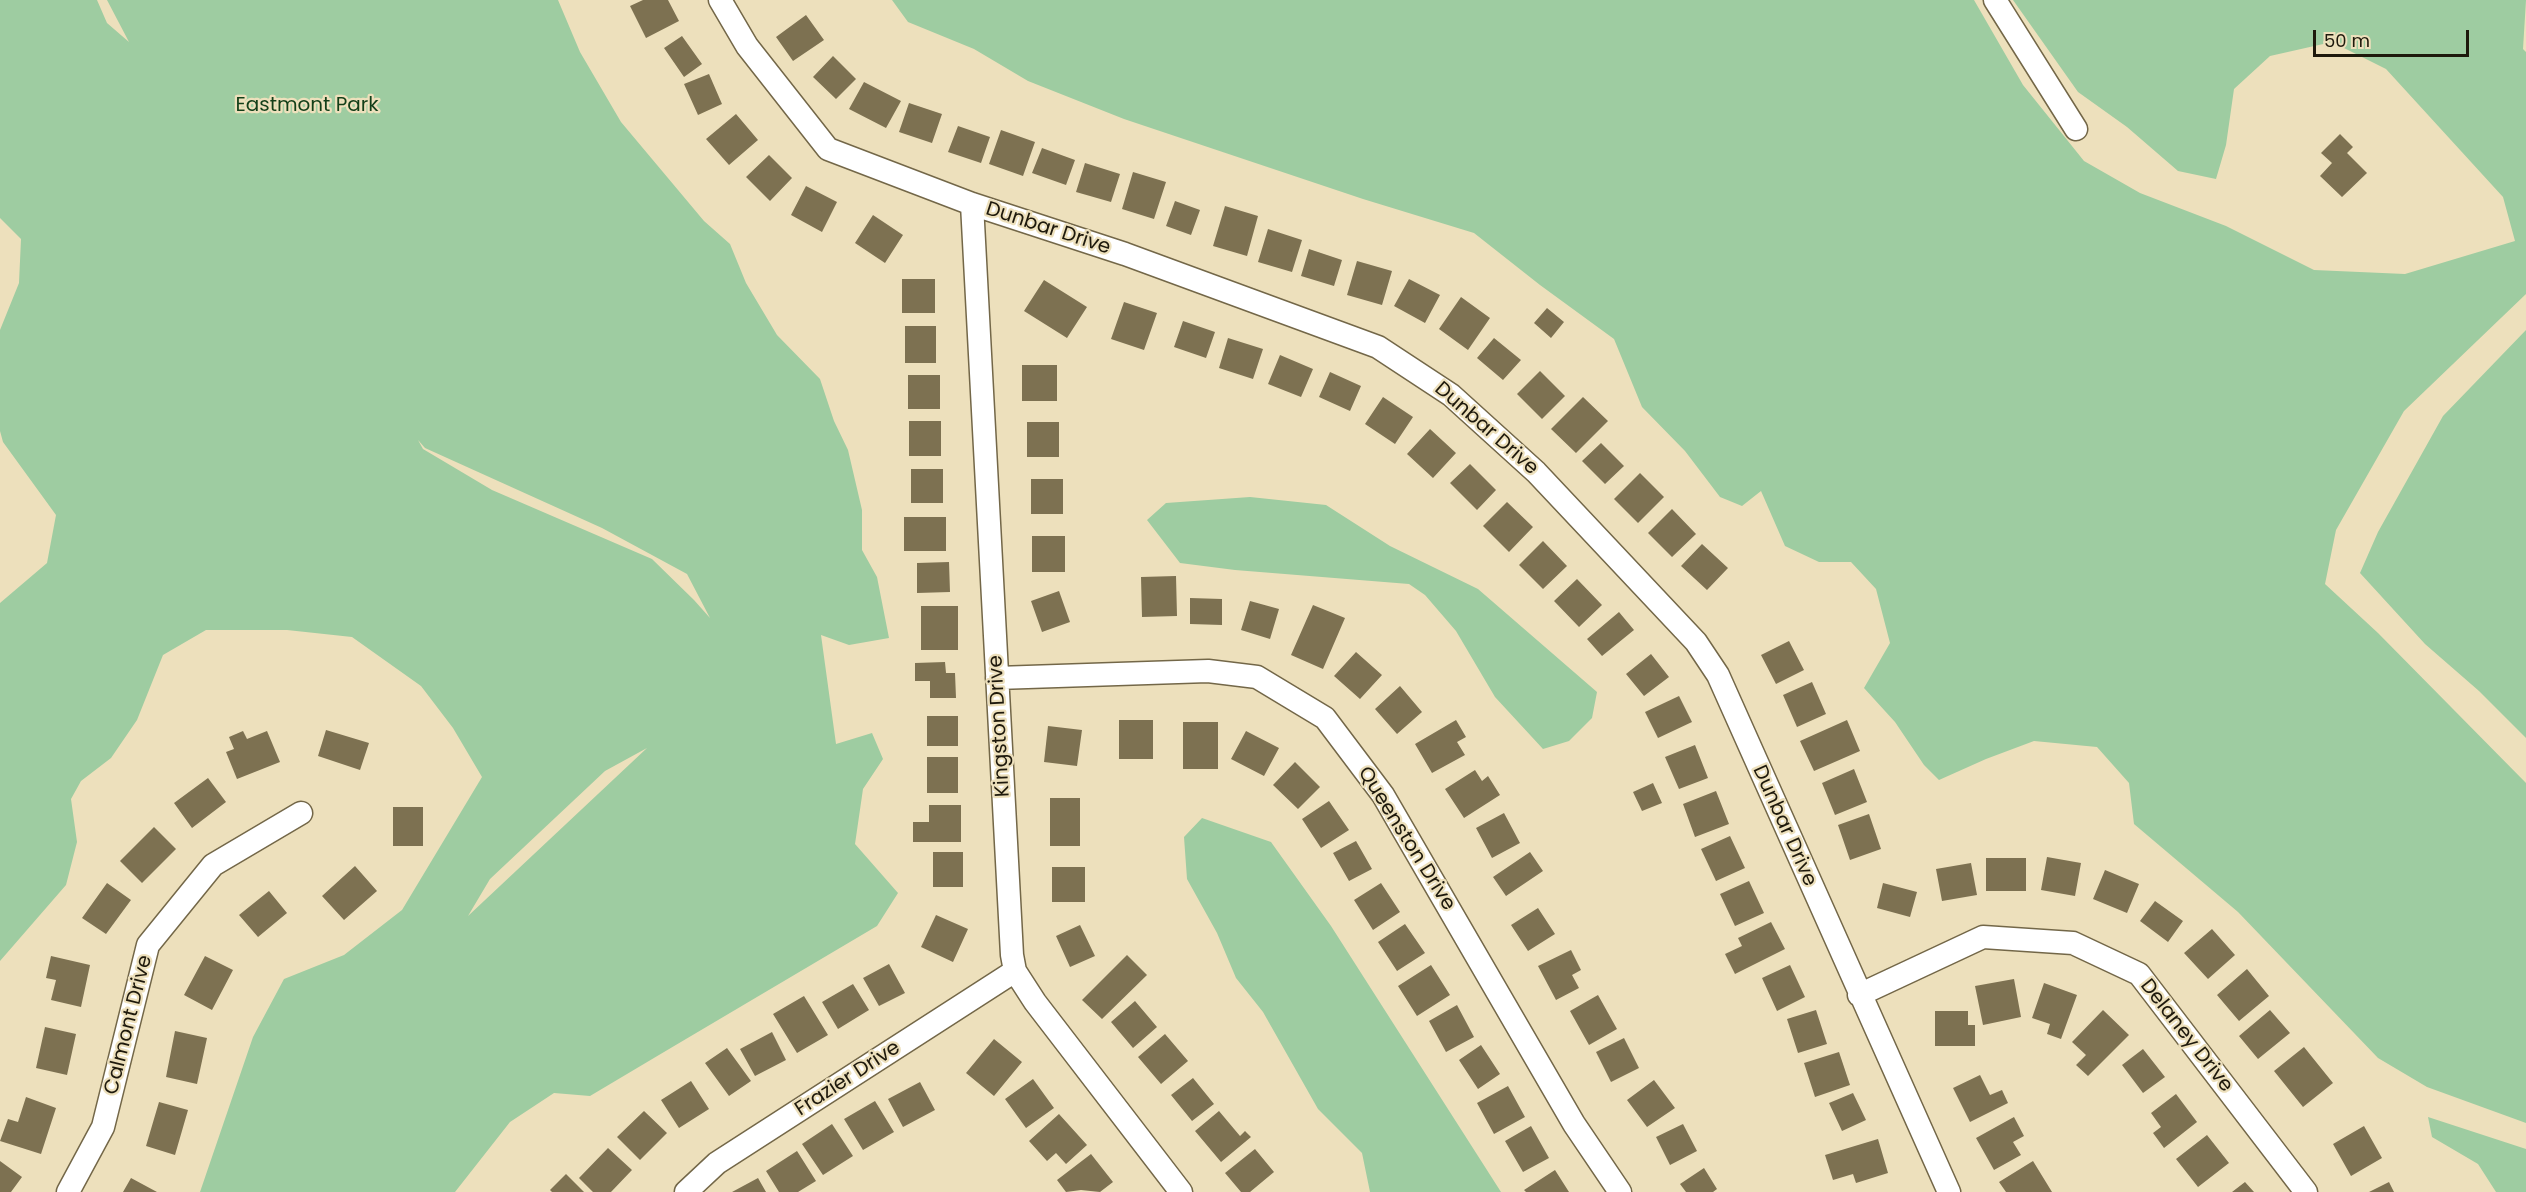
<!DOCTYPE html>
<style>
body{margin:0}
#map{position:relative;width:2526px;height:1192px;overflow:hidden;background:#ede0bc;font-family:Poppins,sans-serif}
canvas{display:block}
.scale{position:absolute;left:2313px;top:30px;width:156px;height:27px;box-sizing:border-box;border:3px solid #1e190c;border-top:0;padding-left:8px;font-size:18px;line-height:21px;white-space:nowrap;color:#1e190c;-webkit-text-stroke:4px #ede0bc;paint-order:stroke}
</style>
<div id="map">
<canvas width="2526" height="1192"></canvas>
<div class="scale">50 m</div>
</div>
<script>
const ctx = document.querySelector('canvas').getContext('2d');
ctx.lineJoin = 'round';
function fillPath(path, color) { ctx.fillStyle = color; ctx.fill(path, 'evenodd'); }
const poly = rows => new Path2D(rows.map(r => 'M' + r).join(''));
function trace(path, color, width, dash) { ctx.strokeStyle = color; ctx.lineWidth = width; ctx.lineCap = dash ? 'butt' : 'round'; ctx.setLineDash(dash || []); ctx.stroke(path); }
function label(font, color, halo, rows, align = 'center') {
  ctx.font = font + ' Poppins,sans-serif'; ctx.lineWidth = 4.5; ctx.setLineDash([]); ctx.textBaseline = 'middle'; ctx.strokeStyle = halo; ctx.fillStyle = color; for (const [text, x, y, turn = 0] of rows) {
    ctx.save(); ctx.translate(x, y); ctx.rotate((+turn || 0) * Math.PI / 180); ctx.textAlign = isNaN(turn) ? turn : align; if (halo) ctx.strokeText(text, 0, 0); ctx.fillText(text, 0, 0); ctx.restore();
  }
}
const green = poly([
 [0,0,97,0,107,23,129,42,107,0,558,0,580,52,621,122,704,221,730,244,746,283,777,335,820,379,834,421,848,450,862,510,862,550,877,577,889,638,849,645,821,635,836,744,872,733,883,759,863,789,855,844,898,893,877,926,664,1052,590,1096,554,1093,510,1122,455,1192,200,1192,253,1037,284,979,344,955,402,910,482,777,453,728,421,686,352,637,287,630,206,630,163,655,137,720,111,758,81,781,71,799,77,842,66,885,0,961,0,603,47,563,56,515,3,442,0,431,0,330,19,283,21,239,0,218],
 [418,440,425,448,602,528,687,574,710,618,694,600,652,559,492,490,423,449],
 [647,748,468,916,490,879,605,771],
 [892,0,1974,0,2023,85,2084,161,2140,193,2226,226,2314,270,2405,274,2515,241,2503,197,2386,69,2332,42,2270,56,2234,89,2226,145,2216,179,2178,171,2127,127,2078,92,2013,0,2526,0,2523,49,2526,52,2526,294,2404,411,2336,530,2325,584,2378,633,2526,783,2526,1123,2427,1087,2378,1058,2238,912,2134,824,2129,783,2097,747,2034,741,1986,759,1939,780,1924,765,1895,722,1864,688,1890,643,1876,589,1851,562,1819,562,1785,546,1761,491,1742,506,1720,497,1685,451,1642,407,1614,339,1540,285,1474,233,1363,199,1124,119,1028,81,974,49,908,22],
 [2526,330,2526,738,2479,691,2425,644,2360,573,2378,532,2443,416],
 [1250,497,1326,505,1390,546,1478,589,1597,692,1592,718,1569,741,1543,749,1495,697,1456,631,1425,595,1409,584,1235,570,1180,563,1147,520,1166,503],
 [1202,818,1271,842,1331,926,1501,1192,1370,1192,1362,1153,1318,1109,1263,1012,1236,978,1217,933,1187,879,1184,837],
 [2428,1117,2526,1149,2526,1192,2496,1192,2478,1164,2432,1137]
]);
const building = poly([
 [643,0,668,0,679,21,646,38,630,6],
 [806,15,824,40,793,61,776,37],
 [682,36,702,64,684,77,664,48],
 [833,56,856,79,836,99,813,77],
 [709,74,722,104,698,115,684,84],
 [864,82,901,101,886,128,849,109],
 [909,103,942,114,932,143,899,132],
 [736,114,758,140,729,165,706,139],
 [958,126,990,137,981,163,948,152],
 [1001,130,1035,142,1023,176,989,164],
 [2340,134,2353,147,2347,153,2367,173,2342,197,2320,176,2332,163,2321,153],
 [1042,148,1075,160,1066,185,1032,173],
 [769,155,792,178,770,201,746,177],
 [1085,163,1120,174,1111,202,1076,192],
 [1133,172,1166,182,1154,219,1122,209],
 [806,186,837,202,822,232,791,215],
 [1175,201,1200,210,1191,235,1166,226],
 [1225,206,1258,216,1247,256,1213,246],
 [873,215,903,235,885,263,855,243],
 [1268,229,1302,240,1292,272,1258,262],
 [1309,249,1342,260,1334,286,1301,276],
 [1357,261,1392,271,1382,305,1347,295],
 [902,279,935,279,935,313,902,313],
 [1409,279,1440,295,1425,323,1394,306],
 [1044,280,1087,307,1067,338,1024,311],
 [1461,297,1490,318,1468,350,1439,329],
 [1124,302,1157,313,1144,350,1111,339],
 [1547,308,1564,322,1551,338,1534,323],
 [1183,321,1215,332,1206,358,1174,347],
 [905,326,936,326,936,363,905,363],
 [1228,338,1263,349,1253,379,1219,368],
 [1494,338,1521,360,1503,380,1477,358],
 [1280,355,1313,369,1301,397,1268,384],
 [1022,365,1057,365,1057,401,1022,401],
 [1540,371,1565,396,1542,419,1517,394],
 [1330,372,1361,386,1350,411,1319,397],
 [908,375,940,375,940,409,908,409],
 [1383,397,1413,417,1395,444,1365,424],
 [1583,397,1608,421,1576,453,1551,429],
 [909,421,941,421,941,456,909,456],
 [1027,422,1059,422,1059,457,1027,457],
 [1430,429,1456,453,1433,478,1407,454],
 [1601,443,1624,466,1605,484,1582,461],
 [1470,464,1496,490,1477,510,1450,483],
 [911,469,943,469,943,503,911,503],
 [1640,473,1664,497,1638,523,1614,499],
 [1031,479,1063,479,1063,514,1031,514],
 [1507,502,1533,527,1509,552,1483,526],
 [1672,509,1696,534,1672,557,1648,533],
 [904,517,946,517,946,551,904,551],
 [1032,536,1065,536,1065,572,1032,572],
 [1543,541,1567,566,1543,589,1519,565],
 [1702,544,1728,568,1707,590,1681,566],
 [949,562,950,592,917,593,917,563],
 [1176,576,1177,616,1142,617,1141,577],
 [1577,579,1602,605,1579,627,1554,601],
 [1059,591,1070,622,1042,632,1031,601],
 [1190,598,1222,599,1222,625,1190,624],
 [1250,601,1279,609,1270,639,1241,630],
 [1313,605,1345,618,1323,669,1291,655],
 [921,606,958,606,958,650,921,650],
 [1619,612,1634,630,1602,656,1587,639],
 [1789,641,1804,670,1776,684,1761,655],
 [1356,652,1382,675,1360,699,1334,676],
 [1651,654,1669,677,1644,696,1626,674],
 [945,662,946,673,955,673,956,698,930,698,930,681,915,681,915,663],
 [1812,682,1826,714,1797,727,1783,695],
 [1400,686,1422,712,1397,734,1375,709],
 [1679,696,1692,722,1658,738,1645,712],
 [927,716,958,716,958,746,927,746],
 [1119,720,1153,720,1153,759,1119,759],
 [1456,720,1466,737,1457,742,1465,755,1432,773,1415,744],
 [1847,720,1860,751,1814,771,1800,741],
 [1183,722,1218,722,1218,769,1183,769],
 [1048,726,1082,730,1077,766,1044,762],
 [326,730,369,743,360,770,318,756],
 [243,731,247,739,267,731,280,762,237,779,226,752,234,749,229,737],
 [1246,731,1279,748,1264,776,1231,759],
 [1695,745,1708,778,1679,789,1665,757],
 [927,757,958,757,958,793,927,793],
 [1295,762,1320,787,1298,809,1273,785],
 [1854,769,1867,802,1835,815,1822,783],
 [1475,770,1482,781,1488,776,1500,795,1464,818,1445,789],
 [208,778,226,802,192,828,174,803],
 [1653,783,1662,803,1642,811,1633,792],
 [1716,791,1729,824,1695,837,1683,804],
 [1050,798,1080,798,1080,846,1050,846],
 [1329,801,1349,830,1321,848,1302,819],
 [929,805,961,805,961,842,913,842,913,822,929,822],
 [393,807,423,807,423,846,393,846],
 [1504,813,1520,843,1492,858,1476,828],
 [1869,814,1881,849,1850,860,1838,825],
 [154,827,176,849,142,883,120,861],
 [1730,836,1745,868,1716,881,1701,849],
 [1356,841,1372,869,1349,881,1333,853],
 [933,852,963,852,963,887,933,887],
 [1530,852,1543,871,1506,896,1493,877],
 [2047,857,2081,863,2075,896,2041,890],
 [1986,858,2026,858,2026,891,1986,891],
 [1971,863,1977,895,1942,901,1936,869],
 [355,866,377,891,344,920,322,896],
 [1052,867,1085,867,1085,902,1052,902],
 [2105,870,2139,884,2127,913,2093,899],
 [1749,881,1764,913,1735,926,1720,894],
 [107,883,131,900,106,934,82,918],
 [1381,883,1400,912,1373,930,1354,900],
 [1883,883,1917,892,1910,917,1877,908],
 [269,891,287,913,258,937,239,915],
 [2155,901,2183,921,2168,942,2140,921],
 [1538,908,1555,934,1528,951,1511,925],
 [936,915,968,929,953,962,921,947],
 [1771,922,1785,949,1735,974,1725,954,1742,946,1738,938],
 [1405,924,1425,953,1397,971,1378,942],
 [1080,925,1095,956,1070,967,1056,936],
 [2212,929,2235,955,2208,979,2184,953],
 [1571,950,1581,970,1572,975,1579,988,1556,1000,1538,966],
 [1127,955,1147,975,1102,1019,1082,1000],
 [51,956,90,965,81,1007,51,1000,56,980,46,978],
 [205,956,233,970,212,1010,184,995],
 [889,964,905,993,879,1006,863,978],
 [1431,965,1450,995,1417,1016,1398,986],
 [1790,965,1805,997,1777,1011,1762,978],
 [2247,969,2269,996,2239,1021,2217,995],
 [2014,979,2021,1017,1983,1025,1975,986],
 [2044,983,2077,995,2061,1039,2047,1034,2050,1024,2032,1018],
 [853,984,869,1010,838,1029,822,1002],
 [1598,995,1617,1029,1589,1045,1570,1011],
 [804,996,828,1035,797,1053,773,1014],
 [1135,1001,1157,1027,1133,1048,1111,1022],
 [1457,1005,1474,1037,1446,1052,1429,1021],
 [1816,1010,1827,1044,1798,1053,1787,1019],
 [2103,1010,2129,1035,2088,1076,2076,1065,2086,1055,2072,1042],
 [2270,1010,2290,1033,2258,1059,2239,1036],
 [1935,1011,1968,1011,1968,1025,1975,1025,1975,1046,1935,1046],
 [45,1027,76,1034,67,1075,36,1068],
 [175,1031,207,1038,197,1084,166,1077],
 [772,1032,786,1060,755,1076,740,1049],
 [1165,1034,1188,1061,1161,1084,1138,1057],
 [1624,1038,1639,1068,1611,1082,1596,1052],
 [994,1039,1022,1062,994,1096,966,1073],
 [1481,1045,1500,1074,1478,1089,1459,1060],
 [2304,1047,2333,1083,2303,1107,2274,1071],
 [727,1048,751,1081,729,1096,705,1063],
 [2143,1049,2165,1077,2143,1093,2122,1065],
 [1839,1052,1850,1085,1815,1097,1804,1063],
 [1980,1075,1990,1095,2002,1090,2008,1103,1970,1122,1953,1088],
 [1193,1078,1214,1104,1192,1121,1171,1095],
 [1033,1079,1054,1108,1026,1128,1005,1099],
 [1654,1080,1675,1108,1647,1127,1627,1100],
 [691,1081,709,1109,679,1128,661,1100],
 [920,1082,935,1110,903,1127,888,1099],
 [1508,1086,1525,1117,1494,1134,1477,1103],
 [1853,1093,1866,1120,1842,1131,1829,1103],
 [2176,1094,2197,1122,2164,1148,2153,1133,2161,1127,2151,1113],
 [26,1097,56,1108,41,1154,0,1141,8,1119,18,1122],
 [875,1101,894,1132,863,1150,844,1119],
 [159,1102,188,1110,175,1155,146,1146],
 [644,1111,667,1133,640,1160,617,1137],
 [1219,1111,1240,1136,1245,1131,1251,1137,1221,1162,1195,1131],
 [1059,1114,1087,1145,1066,1164,1056,1153,1047,1161,1029,1141],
 [2014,1117,2024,1136,2013,1142,2021,1155,1994,1170,1976,1138],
 [832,1124,853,1156,823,1175,802,1144],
 [1683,1124,1697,1151,1670,1165,1656,1137],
 [1531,1126,1549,1158,1523,1172,1505,1141],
 [2364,1126,2382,1158,2351,1176,2333,1144],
 [2207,1135,2229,1163,2198,1187,2176,1159],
 [1878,1139,1888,1173,1856,1183,1853,1174,1833,1180,1825,1155],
 [608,1148,632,1170,611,1192,593,1192,579,1178],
 [1255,1149,1274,1172,1250,1192,1241,1192,1225,1173],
 [797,1151,816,1181,798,1192,779,1192,766,1171],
 [1091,1154,1113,1182,1100,1192,1081,1190,1066,1192,1057,1180],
 [0,1161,22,1177,11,1192,0,1192],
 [2033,1161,2052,1192,2006,1192,1999,1182],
 [1704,1168,1717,1189,1713,1192,1686,1192,1680,1184],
 [1555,1170,1569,1192,1526,1192,1524,1190],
 [566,1174,584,1192,552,1192,550,1190],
 [131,1178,157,1192,123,1192],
 [758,1178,766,1192,732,1192],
 [2245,1182,2254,1192,2232,1192],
 [2389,1182,2394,1192,2369,1192]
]);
const minor = poly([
 [720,0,747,46,828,149,972,204,1125,254,1378,347,1451,395,1536,472,1696,642,1718,675,1949,1192],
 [1995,0,2076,129],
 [972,204,1012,955,1015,971,1035,1002,1181,1192],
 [997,678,1208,671,1257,677,1325,718,1383,795,1574,1124,1620,1192],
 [1859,995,1983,937,2073,943,2139,974,2306,1192],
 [68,1192,103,1127,148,945,213,865,301,813],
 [686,1192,717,1163,1015,971]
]);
const parkNames = [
 ["Eastmont Park",307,106]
];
const streetNames = [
 ["Dunbar Drive",1048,229,18],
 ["Dunbar Drive",1486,429,41],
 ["Kingston Drive",1000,726,-93],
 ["Dunbar Drive",1784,826,66],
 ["Queenston Drive",1406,839,58],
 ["Calmont Drive",129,1025,-76],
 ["Delaney Drive",2186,1036,52],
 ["Frazier Drive",848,1079,-33]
];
fillPath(green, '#9ecca1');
fillPath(building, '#7d7151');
trace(minor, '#736748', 25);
trace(minor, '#fff', 22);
label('20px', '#123f19', '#ede0bc', parkNames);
label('20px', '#1e190c', '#ede0bc', streetNames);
</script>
